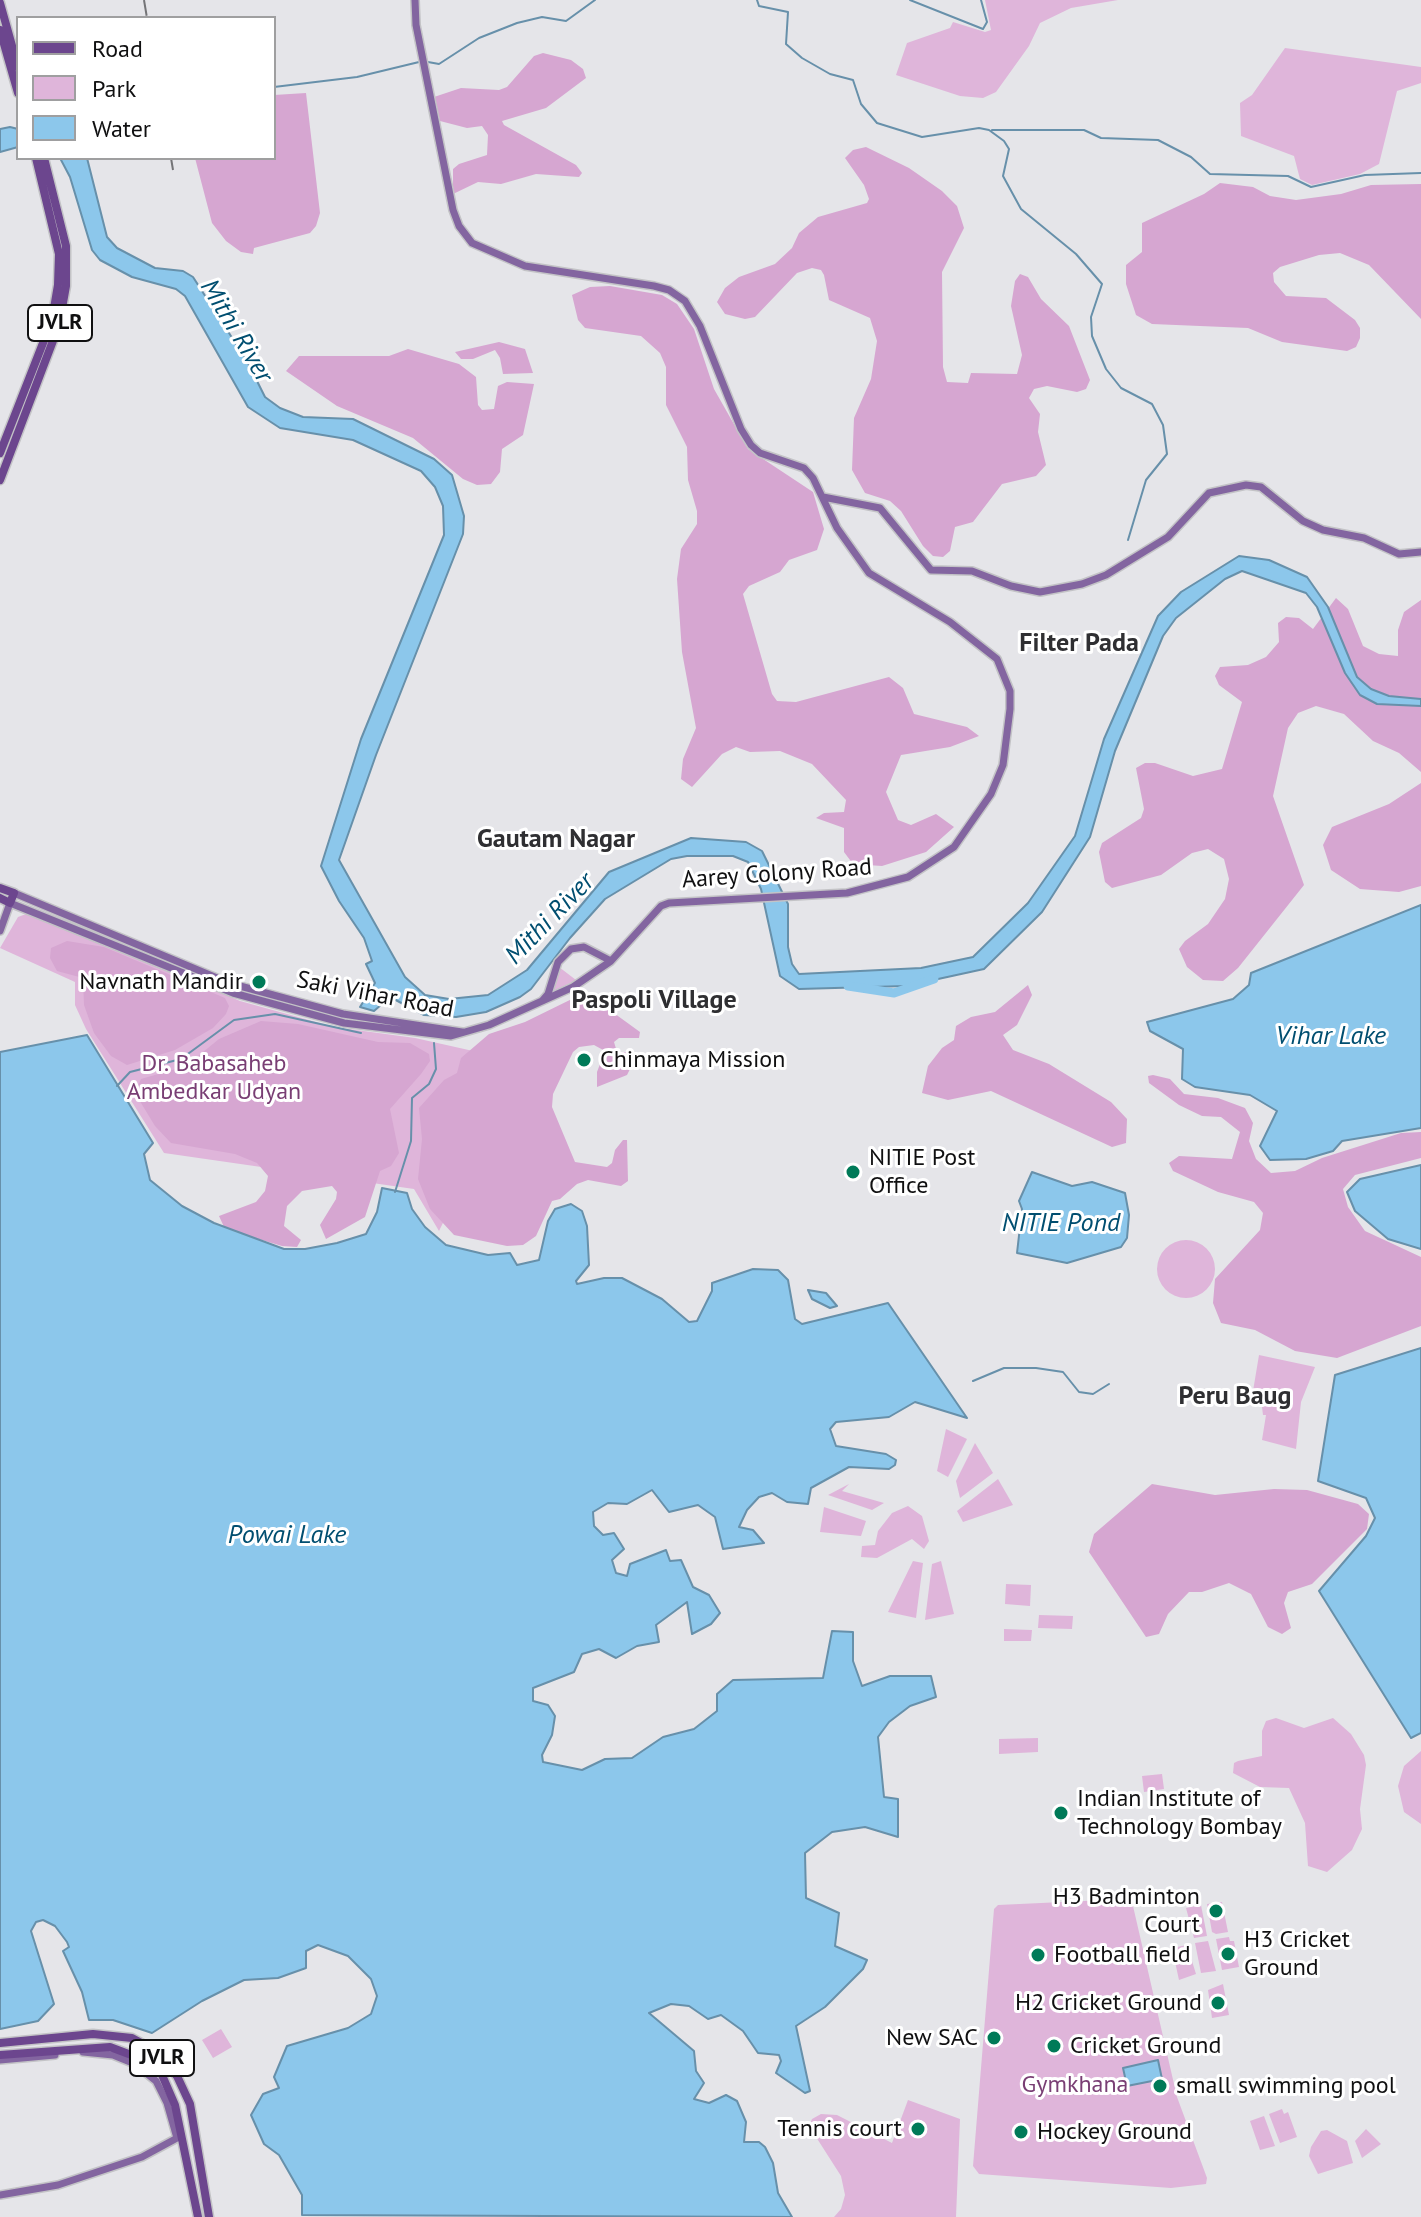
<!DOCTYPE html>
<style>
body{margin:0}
#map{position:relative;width:1421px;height:2217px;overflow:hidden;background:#e5e5e9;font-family:"PT Sans",sans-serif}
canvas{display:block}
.legend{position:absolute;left:16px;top:16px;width:260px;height:144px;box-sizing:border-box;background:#fff;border:2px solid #9f9fa0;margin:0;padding:10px 14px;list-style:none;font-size:24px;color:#101011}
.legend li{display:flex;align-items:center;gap:16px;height:40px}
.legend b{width:40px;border:2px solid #9f9fa0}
</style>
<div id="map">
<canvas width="1421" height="2217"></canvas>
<ul class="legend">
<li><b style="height:10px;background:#6c468e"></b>Road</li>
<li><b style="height:22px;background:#dfb5da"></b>Park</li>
<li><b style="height:22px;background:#8cc7eb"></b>Water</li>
</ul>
</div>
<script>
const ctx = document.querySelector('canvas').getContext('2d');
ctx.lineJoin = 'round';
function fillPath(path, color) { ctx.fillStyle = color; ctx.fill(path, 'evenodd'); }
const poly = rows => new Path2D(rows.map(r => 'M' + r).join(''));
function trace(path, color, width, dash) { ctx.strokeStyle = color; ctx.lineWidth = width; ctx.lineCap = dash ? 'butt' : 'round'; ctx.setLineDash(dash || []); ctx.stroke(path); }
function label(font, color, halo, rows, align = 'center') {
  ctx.font = font + ' "PT Sans",sans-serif'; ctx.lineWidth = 6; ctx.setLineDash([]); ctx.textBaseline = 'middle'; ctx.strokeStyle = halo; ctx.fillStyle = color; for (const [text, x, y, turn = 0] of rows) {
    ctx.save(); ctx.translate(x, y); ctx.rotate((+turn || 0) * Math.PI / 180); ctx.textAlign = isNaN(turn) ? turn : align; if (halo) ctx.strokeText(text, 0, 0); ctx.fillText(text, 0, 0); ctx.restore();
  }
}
const green = poly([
 [985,0,1118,0,1071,8,1040,23,1029,46,996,92,983,98,960,96,896,75,907,43,950,28,953,22,985,32,991,30],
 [1285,48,1421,67,1421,83,1397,91,1379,164,1360,174,1312,185,1300,179,1294,156,1241,136,1240,103,1252,95],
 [34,911,240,1001,334,1027,415,1038,500,1057,460,1188,439,1231,414,1189,164,1153,86,1029,75,1005,75,982,0,948,18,917],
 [559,967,576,980,551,993,555,983],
 '1157 1269a29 29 0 1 1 58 0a29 29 0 1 1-58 0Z',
 [1259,1355,1315,1367,1301,1402,1296,1449,1262,1440,1266,1415,1263,1415,1260,1391,1253,1391],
 [946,1429,967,1439,948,1477,937,1471],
 [975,1443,993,1473,960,1498,956,1481],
 [998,1479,1013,1505,963,1522,957,1511],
 [849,1484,842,1491,884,1503,872,1510,828,1495],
 [908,1506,922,1516,929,1541,924,1549,912,1539,877,1558,861,1557,862,1546,875,1545,878,1531,892,1513],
 [824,1507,866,1521,861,1536,820,1532],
 [913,1561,923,1563,916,1618,888,1612],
 [941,1561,954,1614,925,1620,932,1564],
 [1006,1584,1031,1585,1030,1606,1005,1604],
 [1039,1615,1073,1616,1072,1629,1038,1628],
 [1004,1629,1032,1630,1031,1641,1004,1641],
 [1276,1718,1304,1728,1333,1718,1351,1734,1364,1755,1366,1765,1360,1809,1362,1829,1352,1850,1327,1872,1308,1866,1305,1823,1289,1788,1260,1787,1233,1773,1234,1763,1238,1761,1262,1756,1262,1731,1266,1721],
 [1038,1738,1038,1752,999,1754,999,1739],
 [1421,1751,1421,1824,1404,1812,1398,1786,1404,1766],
 [1162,1774,1164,1789,1144,1792,1142,1776],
 [1127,1899,1133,1906,1177,2097,1207,2178,1206,2184,1171,2188,979,2174,973,2166,994,1909,998,1905],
 [1222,1902,1228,1932,1216,1934,1212,1932,1207,1904],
 [1201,1905,1207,1936,1194,1938,1186,1908],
 [1229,1937,1230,1941,1234,1941,1239,1967,1222,1970,1216,1939],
 [1208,1941,1216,1971,1201,1973,1195,1943],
 [1187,1945,1196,1974,1179,1980,1172,1948],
 [1223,1984,1229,2015,1212,2018,1208,1990],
 [221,2029,232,2047,213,2058,202,2040],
 [908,2100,960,2119,956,2217,834,2217,841,2209,845,2195,841,2176,809,2126,812,2119,821,2114,837,2115,892,2143],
 [1282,2109,1284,2114,1288,2112,1297,2137,1280,2143,1269,2114],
 [1264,2116,1275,2146,1260,2150,1250,2121],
 [1366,2129,1381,2144,1362,2158,1355,2141],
 [1327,2130,1347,2141,1353,2163,1318,2174,1309,2156,1311,2147,1321,2131]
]);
const forest = poly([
 [543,53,571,60,583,69,586,78,546,108,502,121,504,125,576,165,582,173,579,177,536,174,501,184,478,182,453,194,453,169,459,164,487,155,488,135,482,126,467,128,440,121,434,97,461,88,499,90,507,87,534,56],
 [306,93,320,213,316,226,310,233,254,248,253,254,241,252,226,241,212,223,195,158,274,158,274,95],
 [866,147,909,168,942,191,957,206,964,228,942,272,943,367,947,382,968,383,971,373,1017,374,1022,355,1011,306,1015,281,1020,274,1028,277,1041,299,1069,326,1090,380,1086,389,1077,392,1047,386,1034,389,1029,398,1040,414,1038,432,1046,465,1036,476,1002,484,973,522,955,527,950,551,943,557,933,556,923,546,901,511,890,501,865,493,852,470,854,418,871,379,877,341,870,318,829,300,824,275,821,270,812,268,797,273,755,317,745,319,725,314,717,302,725,288,739,277,775,264,792,248,799,233,818,217,867,203,869,199,864,185,845,158,853,150],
 [1220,183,1253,187,1270,196,1296,200,1341,194,1371,185,1421,184,1421,319,1369,265,1340,253,1319,255,1280,267,1273,273,1274,282,1286,296,1326,298,1355,320,1360,328,1360,338,1356,347,1347,351,1282,342,1248,328,1152,324,1136,315,1126,284,1126,265,1142,252,1142,223,1204,194],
 [610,286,662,295,677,304,694,329,714,389,748,449,813,492,824,529,817,550,789,560,780,572,749,586,743,594,772,694,777,701,796,702,889,677,903,688,914,714,967,727,979,736,950,747,901,755,886,792,898,820,911,825,936,814,954,827,926,852,882,866,853,864,844,852,844,828,816,818,824,813,844,812,846,800,812,764,780,751,750,752,736,747,722,754,692,787,681,779,683,759,696,728,682,652,677,579,681,549,697,524,697,511,688,480,687,447,666,405,666,367,660,353,641,336,585,328,578,320,572,295,590,287],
 [499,342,525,349,533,373,503,374,500,358,495,350,473,359,461,359,455,352],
 [408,349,459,364,476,377,478,405,482,410,494,409,498,386,507,382,534,384,523,435,502,449,500,472,491,484,477,485,463,479,413,438,337,406,286,371,299,356,389,356],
 [1336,598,1348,609,1363,646,1379,654,1398,656,1398,630,1404,612,1421,600,1421,772,1399,753,1373,741,1344,714,1316,706,1298,713,1288,728,1273,796,1304,885,1238,968,1223,981,1203,980,1187,967,1179,949,1185,941,1208,924,1225,899,1229,879,1224,859,1208,849,1192,853,1161,875,1112,888,1105,882,1099,852,1102,843,1141,818,1144,809,1136,768,1145,763,1155,763,1193,776,1222,769,1242,702,1219,685,1215,676,1220,667,1248,665,1266,657,1279,642,1278,623,1286,617,1299,618,1313,629],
 [1421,783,1421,886,1399,892,1360,889,1331,870,1323,845,1332,827,1389,804],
 [67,941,104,947,225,998,229,1006,226,1014,213,1028,175,1050,127,1065,111,1056,94,1033,84,1005,83,978,57,971,50,958,51,948],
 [1028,985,1032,995,1017,1025,1003,1035,1013,1050,1049,1064,1111,1102,1127,1119,1126,1143,1112,1147,991,1091,948,1100,922,1093,928,1066,942,1048,954,1040,956,1026,971,1017,995,1012],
 [580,995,589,995,640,1032,639,1038,619,1038,614,1042,617,1052,627,1052,630,1069,627,1075,597,1087,597,1072,605,1051,594,1045,579,1047,573,1052,553,1094,552,1107,575,1162,607,1167,612,1163,615,1150,623,1140,627,1140,628,1181,621,1186,588,1180,577,1184,560,1199,552,1201,536,1236,523,1245,507,1246,454,1235,430,1209,418,1179,422,1139,419,1108,444,1080,457,1073,461,1058,489,1034,525,1022],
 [261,1021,298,1024,378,1042,410,1043,429,1054,430,1061,421,1074,390,1109,399,1153,391,1166,380,1171,365,1217,326,1239,320,1225,336,1199,337,1192,332,1186,302,1191,287,1206,284,1226,301,1240,297,1247,282,1246,225,1229,219,1216,256,1202,265,1191,268,1176,257,1163,235,1154,171,1143,155,1126,135,1093,141,1079,186,1066,219,1039],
 [1153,1075,1170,1079,1184,1094,1218,1098,1245,1108,1253,1123,1249,1141,1256,1159,1271,1173,1295,1171,1322,1158,1401,1133,1421,1132,1421,1158,1355,1175,1343,1189,1348,1207,1365,1231,1421,1257,1421,1326,1337,1358,1295,1351,1255,1330,1221,1323,1213,1303,1215,1279,1260,1230,1263,1213,1254,1202,1218,1192,1173,1171,1169,1163,1179,1156,1232,1159,1240,1132,1221,1117,1202,1116,1179,1105,1149,1083,1148,1076],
 [1152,1484,1215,1495,1274,1489,1307,1490,1358,1504,1369,1514,1367,1529,1312,1584,1288,1592,1284,1603,1291,1628,1282,1634,1268,1627,1251,1594,1229,1583,1202,1592,1189,1592,1168,1614,1159,1634,1146,1637,1089,1552,1094,1534]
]);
const water = poly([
 [10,127,18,129,18,147,0,152,0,129,10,127],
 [60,158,87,158,107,237,117,248,155,268,183,271,193,277,247,361,265,397,280,408,303,417,353,419,434,459,452,475,464,516,463,534,376,755,339,860,405,977,425,995,449,999,488,995,527,970,609,872,691,838,746,842,762,851,788,904,788,947,792,964,799,974,921,968,973,957,1028,903,1075,836,1104,739,1158,616,1181,592,1239,556,1269,560,1307,577,1328,607,1357,677,1371,689,1389,696,1421,699,1421,706,1377,704,1360,695,1345,673,1317,607,1306,593,1242,571,1225,579,1176,618,1163,636,1115,751,1090,837,1042,912,984,969,906,986,799,989,780,976,761,889,748,862,733,856,687,856,671,859,605,899,570,938,531,989,520,997,486,1012,456,1017,424,1015,390,997,374,1011,360,1007,375,983,366,964,372,961,364,938,339,901,321,866,361,739,444,535,443,506,435,487,421,471,353,440,280,428,248,407,185,296,176,289,132,277,100,260,92,250,70,177,60,158],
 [1421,905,1421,1128,1342,1141,1333,1151,1306,1159,1270,1160,1260,1146,1277,1111,1250,1095,1195,1087,1182,1079,1183,1049,1150,1031,1147,1022,1233,999,1249,985,1251,973,1421,905],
 [87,1035,153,1143,144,1154,150,1180,182,1206,214,1223,284,1249,305,1249,337,1243,366,1234,377,1212,382,1188,407,1193,412,1209,425,1227,446,1245,488,1255,510,1253,517,1265,539,1260,548,1221,555,1209,571,1204,582,1211,587,1226,589,1265,576,1281,577,1284,604,1278,622,1278,662,1299,689,1322,697,1321,712,1291,712,1283,753,1269,778,1270,788,1280,795,1319,802,1324,888,1303,967,1418,915,1402,889,1417,836,1422,830,1429,836,1446,886,1454,896,1460,895,1465,889,1469,849,1467,811,1488,808,1504,787,1502,772,1493,759,1497,747,1510,739,1527,753,1530,764,1543,723,1549,715,1517,698,1505,669,1512,652,1490,627,1504,608,1503,593,1512,594,1526,603,1535,614,1533,624,1549,612,1560,616,1573,627,1576,630,1564,666,1550,670,1561,681,1560,693,1587,709,1595,720,1613,711,1624,692,1634,687,1602,656,1625,659,1642,637,1646,616,1658,599,1649,582,1654,574,1672,533,1688,533,1701,548,1705,555,1716,552,1735,542,1755,543,1762,582,1770,605,1759,632,1758,663,1737,694,1729,717,1711,717,1694,733,1680,823,1678,832,1631,853,1632,853,1661,862,1686,890,1676,931,1676,936,1697,910,1706,889,1722,878,1737,884,1797,898,1799,898,1837,865,1827,832,1832,805,1853,806,1898,839,1913,835,1946,867,1960,863,1969,825,2007,796,2026,810,2091,805,2093,776,2073,781,2061,779,2055,758,2053,743,2031,721,2015,708,2019,689,2006,671,2004,649,2013,694,2051,696,2071,704,2083,694,2099,709,2103,726,2095,737,2101,746,2122,744,2142,759,2142,765,2147,773,2163,778,2193,792,2217,302,2215,302,2195,279,2155,264,2144,251,2115,263,2094,279,2088,274,2077,287,2046,348,2028,371,2014,377,1996,371,1979,348,1956,318,1945,306,1951,306,1968,278,1978,244,1980,202,2001,152,2033,113,2020,89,2020,82,1992,63,1951,69,1947,67,1942,55,1926,43,1920,36,1922,31,1931,54,2004,38,2021,0,2029,0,1052,87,1035],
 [1421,1165,1421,1249,1388,1239,1355,1211,1347,1192,1360,1179,1421,1165],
 [1032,1172,1072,1186,1092,1182,1125,1193,1129,1215,1127,1238,1121,1247,1067,1263,1017,1253,1022,1209,1019,1201,1032,1172],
 [808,1290,826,1293,837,1306,830,1308,812,1299,808,1290],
 [1421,1348,1421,1733,1411,1738,1319,1591,1366,1536,1375,1518,1366,1498,1318,1481,1335,1375,1421,1348],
 [1158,2060,1162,2079,1127,2086,1123,2068,1158,2060]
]);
const stream = poly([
 [757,0,759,6,788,12,786,44,802,58,830,74,853,80,861,104,877,123,922,137,979,128,989,130,1004,141,1009,149,1003,176,1021,209,1076,254,1102,284,1091,317,1092,336,1106,369,1121,388,1152,404,1163,425,1167,454,1146,480,1128,540],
 [910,0,983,29,987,22,981,0],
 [428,62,439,64,479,38,517,23,542,17,566,21,595,0],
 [274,87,357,77,419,62],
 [992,130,1084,130,1101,138,1158,140,1191,157,1210,174,1288,176,1311,187,1365,175,1421,173],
 [156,158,167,158],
 [117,1086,130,1072,181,1059,234,1020,275,1014,361,1033],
 [395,1192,411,1141,412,1098,429,1084,436,1069,434,1043],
 [973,1381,1004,1368,1036,1368,1063,1372,1079,1392,1093,1394,1109,1384]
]);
const river = poly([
 [848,986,894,993,934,979]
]);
const secondary = poly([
 [823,497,880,508,931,570,972,571,1011,586,1040,592,1082,584,1106,575,1168,537,1209,493,1246,485,1261,487,1303,521,1323,530,1364,538,1399,554,1421,552],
 [14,893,229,983,343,1014,462,1032],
 [0,931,10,903,233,993,344,1023,451,1036,489,1025,573,987,611,961,661,906,669,903,847,893,908,877,954,847,991,794,1003,765,1010,709,1010,691,997,659,950,622,869,573,837,528,813,478,804,468,760,453,751,445,741,429,700,326,685,301,669,290,654,286,525,266,472,243,459,226,453,210,416,25,415,0],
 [542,1001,548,994,558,962,571,949,584,947,611,961],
 [83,2052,113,2055,135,2064,156,2081,167,2103,177,2138],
 [0,2060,55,2055],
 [0,2195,58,2185,142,2157,179,2137]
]);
const primary = poly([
 [0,3,18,67],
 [0,30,18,93],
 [0,453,52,320,58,285,59,254,36,158],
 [0,480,59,325,66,286,66,246,44,158],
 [0,888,14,893,10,903,0,898],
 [0,2043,93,2034,132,2038,154,2050,177,2076,190,2104,209,2217],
 [0,2055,110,2047,142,2059,162,2075,175,2105,198,2217]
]);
const rail = poly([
 [144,0,147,18],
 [171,158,173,170]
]);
const markers = [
 [259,982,8,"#007a58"],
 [584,1060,8,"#007a58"],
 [853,1172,8,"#007a58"],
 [1061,1813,8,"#007a58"],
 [1216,1911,8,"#007a58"],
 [1228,1954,8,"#007a58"],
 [1038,1955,8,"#007a58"],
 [1218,2003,8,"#007a58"],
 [994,2038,8,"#007a58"],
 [1054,2046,8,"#007a58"],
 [1160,2086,8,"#007a58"],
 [918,2129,8,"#007a58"],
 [1021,2132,8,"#007a58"]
];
const shields = [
 [60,323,64],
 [162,2058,64]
];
const shieldNames = [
 ["JVLR",60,323],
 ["JVLR",162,2058]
];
const streetNames = [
 ["Aarey Colony Road",777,874,-4],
 ["Saki Vihar Road",375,995,11]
];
const poiNames = [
 ["Navnath Mandir",243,982,"right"],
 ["Chinmaya Mission",600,1060],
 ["NITIE Post",869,1158],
 ["Office",869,1186],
 ["Indian Institute of",1077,1799],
 ["Technology Bombay",1077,1827],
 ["H3 Badminton",1200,1897,"right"],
 ["Court",1200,1925,"right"],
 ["H3 Cricket",1244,1940],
 ["Ground",1244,1968],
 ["Football field",1054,1955],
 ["H2 Cricket Ground",1202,2003,"right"],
 ["New SAC",978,2038,"right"],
 ["Cricket Ground",1070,2046],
 ["small swimming pool",1176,2086],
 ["Tennis court",902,2129,"right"],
 ["Hockey Ground",1037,2132]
];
const parkNames = [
 ["Dr. Babasaheb",214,1064],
 ["Ambedkar Udyan",214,1092],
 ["Gymkhana",1075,2085]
];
const waterNames = [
 ["Mithi River",236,331,59],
 ["Mithi River",550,919,-46],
 ["Vihar Lake",1331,1037],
 ["NITIE Pond",1061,1224],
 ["Powai Lake",287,1536]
];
const neighbourhoodNames = [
 ["Filter Pada",1079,644],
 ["Gautam Nagar",556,840],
 ["Paspoli Village",654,1001],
 ["Peru Baug",1235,1397]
];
fillPath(green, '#dfb5da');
fillPath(forest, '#d6a6d1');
fillPath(water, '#8cc7eb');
trace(water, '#6790aa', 2);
trace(stream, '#6790aa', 2);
trace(river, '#8cc7eb', 9);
trace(secondary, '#c3c3c6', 10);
trace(primary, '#c3c3c6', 11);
trace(secondary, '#8365a0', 7);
trace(primary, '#6c468e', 8);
trace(rail, '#747477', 2, [16, 8]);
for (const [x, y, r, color] of markers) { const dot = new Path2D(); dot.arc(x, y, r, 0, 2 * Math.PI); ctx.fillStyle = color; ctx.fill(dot); trace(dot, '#fff', 3); }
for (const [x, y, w] of shields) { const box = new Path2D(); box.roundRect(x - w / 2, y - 18, w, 36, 6); ctx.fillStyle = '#fff'; ctx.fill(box); trace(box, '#101011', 2); }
label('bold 22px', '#101011', null, shieldNames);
label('24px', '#101011', '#fff', streetNames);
label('24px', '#101011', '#fff', poiNames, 'left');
label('24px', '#793e74', '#fff', parkNames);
label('italic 26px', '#004e70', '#fff', waterNames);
label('bold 26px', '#2f2f32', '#fff', neighbourhoodNames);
</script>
